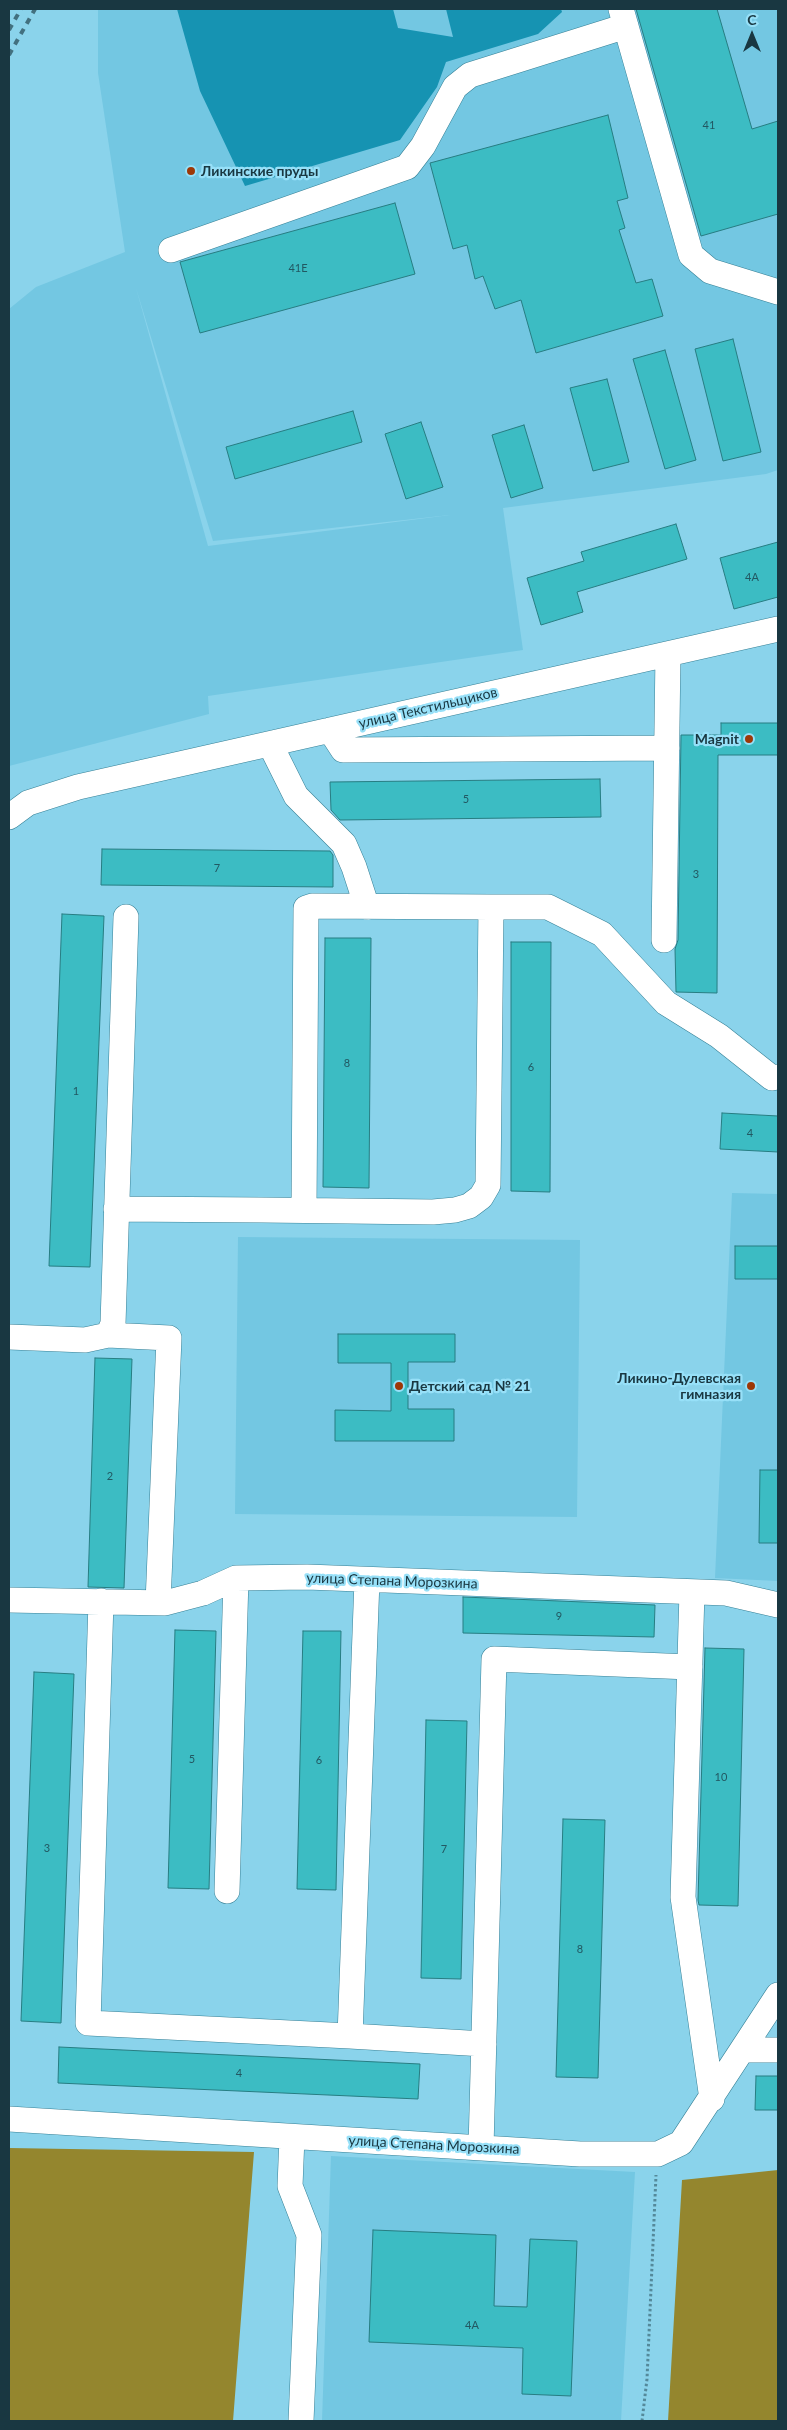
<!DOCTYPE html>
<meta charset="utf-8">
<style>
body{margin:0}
#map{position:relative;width:787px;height:2430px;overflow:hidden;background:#8ad3eb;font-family:Lato,sans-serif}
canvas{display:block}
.frame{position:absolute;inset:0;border:10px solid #193741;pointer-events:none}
.north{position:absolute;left:727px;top:10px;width:50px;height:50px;-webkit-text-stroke:4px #97e0f8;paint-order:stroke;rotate:0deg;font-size:14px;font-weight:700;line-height:20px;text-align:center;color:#193741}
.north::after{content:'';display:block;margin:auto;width:18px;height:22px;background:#193741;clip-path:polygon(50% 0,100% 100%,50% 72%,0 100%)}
</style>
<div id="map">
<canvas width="787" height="2430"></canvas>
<div class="frame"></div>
<div class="north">С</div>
</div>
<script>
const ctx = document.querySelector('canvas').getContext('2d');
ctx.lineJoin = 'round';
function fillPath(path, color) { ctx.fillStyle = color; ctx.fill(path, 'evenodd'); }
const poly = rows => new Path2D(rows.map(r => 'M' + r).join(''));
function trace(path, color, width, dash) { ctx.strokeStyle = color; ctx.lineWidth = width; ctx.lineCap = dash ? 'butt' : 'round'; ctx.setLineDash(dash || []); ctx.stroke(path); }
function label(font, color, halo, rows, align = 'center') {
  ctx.font = font + ' Lato,sans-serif'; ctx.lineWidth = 4.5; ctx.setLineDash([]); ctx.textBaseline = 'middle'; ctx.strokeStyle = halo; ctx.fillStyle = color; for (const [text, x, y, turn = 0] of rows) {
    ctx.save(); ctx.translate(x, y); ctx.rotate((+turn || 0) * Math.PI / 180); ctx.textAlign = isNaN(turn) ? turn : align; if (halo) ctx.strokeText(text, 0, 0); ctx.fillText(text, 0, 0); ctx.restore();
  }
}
const built = poly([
 [98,9,778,9,778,470,766,474,503,508,523,650,208,696,209,714,9,766,9,309,36,287,125,252,98,73],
 [136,288,213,541,450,515,208,546],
 [732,1193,778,1194,778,1581,715,1578],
 [238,1237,580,1240,577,1517,235,1514],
 [331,2156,635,2172,621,2421,322,2421]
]);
const forest = poly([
 [9,2148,254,2152,233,2421,9,2421],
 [778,2170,778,2421,668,2421,682,2180]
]);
const water = poly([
 [177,9,393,9,398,28,453,37,446,9,561,9,562,12,538,34,446,62,437,87,400,140,245,186,200,91]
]);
const building = poly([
 [636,9,717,9,752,129,778,121,778,214,701,236,636,9],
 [608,115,628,198,617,201,625,228,619,230,636,283,652,279,663,316,536,353,521,300,495,309,483,276,475,279,467,245,453,249,430,163,608,115],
 [395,203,415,274,200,333,180,262,395,203],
 [733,339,761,452,723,461,695,349,733,339],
 [665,350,696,460,665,469,633,359,665,350],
 [607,379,629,462,593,471,570,388,607,379],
 [353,411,362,442,235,479,226,447,353,411],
 [421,422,443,487,406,499,385,434,421,422],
 [524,425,543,488,511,498,492,435,524,425],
 [676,524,687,559,577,592,583,612,541,625,527,578,584,561,581,552,676,524],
 [778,542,778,597,734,609,720,558,778,542],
 [721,723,778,723,778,755,718,755,717,993,676,992,675,949,678,940,681,735,721,735,721,723],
 [600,779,601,817,340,820,331,810,330,782,600,779],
 [102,849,330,851,333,855,333,887,101,885,102,849],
 [62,914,104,916,90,1267,49,1266,62,914],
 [325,938,371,938,369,1188,323,1187,325,938],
 [511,942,551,942,550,1192,511,1191,511,942],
 [722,1113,778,1116,778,1152,720,1149,722,1113],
 [735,1246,778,1246,778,1279,735,1279,735,1246],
 [338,1334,455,1334,455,1362,408,1362,408,1409,454,1409,454,1441,335,1441,335,1410,391,1411,391,1363,338,1363,338,1334],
 [95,1358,132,1359,124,1588,88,1587,95,1358],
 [760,1470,778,1470,778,1543,759,1543,760,1470],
 [463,1597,655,1605,654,1637,463,1633,463,1597],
 [175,1630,216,1631,209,1889,168,1888,175,1630],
 [303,1631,341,1631,336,1890,297,1889,303,1631],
 [705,1648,744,1649,738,1906,699,1905,698,1900,705,1648],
 [34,1672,74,1674,61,2023,21,2021,34,1672],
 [426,1720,467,1721,461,1979,421,1978,426,1720],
 [563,1819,605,1820,598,2078,556,2077,563,1819],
 [59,2047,420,2064,418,2099,58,2083,59,2047],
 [756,2076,778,2076,778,2110,755,2110,756,2076],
 [373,2230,496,2235,494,2306,527,2307,530,2239,577,2241,571,2396,522,2394,523,2348,369,2342,373,2230]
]);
const path = poly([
 [642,2421,647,2379,656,2175]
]);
const minor = poly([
 [621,9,691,255,710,271,778,292],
 [171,250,407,167,423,146,455,87,470,75,626,26],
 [330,730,343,750,667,748],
 [270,744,296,796,344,844,354,867,367,907],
 [9,817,28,803,78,787,778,629],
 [491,907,548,907,602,934,666,1003,719,1036,772,1078,778,1077],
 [664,940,668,654],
 [116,1209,262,1210,433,1212,455,1210,469,1206,481,1197,488,1185,491,907,312,906,306,908,304,1210],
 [108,1335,169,1338,158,1603],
 [9,1337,85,1340,108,1335,113,1324,126,917],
 [367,1580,350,2036,484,2044],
 [692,1592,683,1897,712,2099],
 [9,1600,165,1603,203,1593,236,1578,307,1577,726,1593,778,1605],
 [101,1601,88,2023,350,2036],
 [227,1891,236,1578],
 [743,2050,778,2050],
 [9,2119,580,2154,658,2154,681,2143,778,1995],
 [292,2137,290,2186,309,2235,301,2421],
 [481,2148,494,1659,690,1667]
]);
const rail = poly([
 [9,30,21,9],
 [9,55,35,9]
]);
const markers = [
 [191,171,5,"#9d3807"],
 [749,739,5,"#9d3807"],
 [399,1386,5,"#9d3807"],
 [751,1386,5,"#9d3807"]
];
const numberNames = [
 ["41",709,125],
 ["41Е",298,268],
 ["4А",752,577],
 ["5",466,799],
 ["7",217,868],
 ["3",696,874],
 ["8",347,1063],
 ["6",531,1067],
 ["1",76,1091],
 ["4",750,1133],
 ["2",110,1476],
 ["9",559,1616],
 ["5",192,1759],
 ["6",319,1760],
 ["10",721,1777],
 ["3",47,1848],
 ["7",444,1849],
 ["8",580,1949],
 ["4",239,2073],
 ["4А",472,2325]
];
const poiNames = [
 ["Ликинские пруды",201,171],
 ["Magnit",739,739,"right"],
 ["Ликино-Дулевская",741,1378,"right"],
 ["гимназия",741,1394,"right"],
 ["Детский сад № 21",409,1386]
];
const streetNames = [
 ["улица Текстильщиков",428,708,-13],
 ["улица Степана Морозкина",392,1581,2],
 ["улица Степана Морозкина",434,2145,3]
];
fillPath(built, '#73c7e2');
fillPath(forest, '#94862e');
fillPath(water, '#1693b2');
fillPath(building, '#3cbcc3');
trace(building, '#277d82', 1);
trace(minor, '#368096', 26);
trace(path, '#54899a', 3, [2.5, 2.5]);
trace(minor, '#fff', 25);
trace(rail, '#42707f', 4, [6, 6]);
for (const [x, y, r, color] of markers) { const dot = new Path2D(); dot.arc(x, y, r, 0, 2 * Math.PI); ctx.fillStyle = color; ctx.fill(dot); trace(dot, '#97e0f8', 2); }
label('11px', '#225862', null, numberNames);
label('bold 14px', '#193741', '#97e0f8', poiNames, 'left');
label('14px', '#193741', '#97e0f8', streetNames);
</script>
